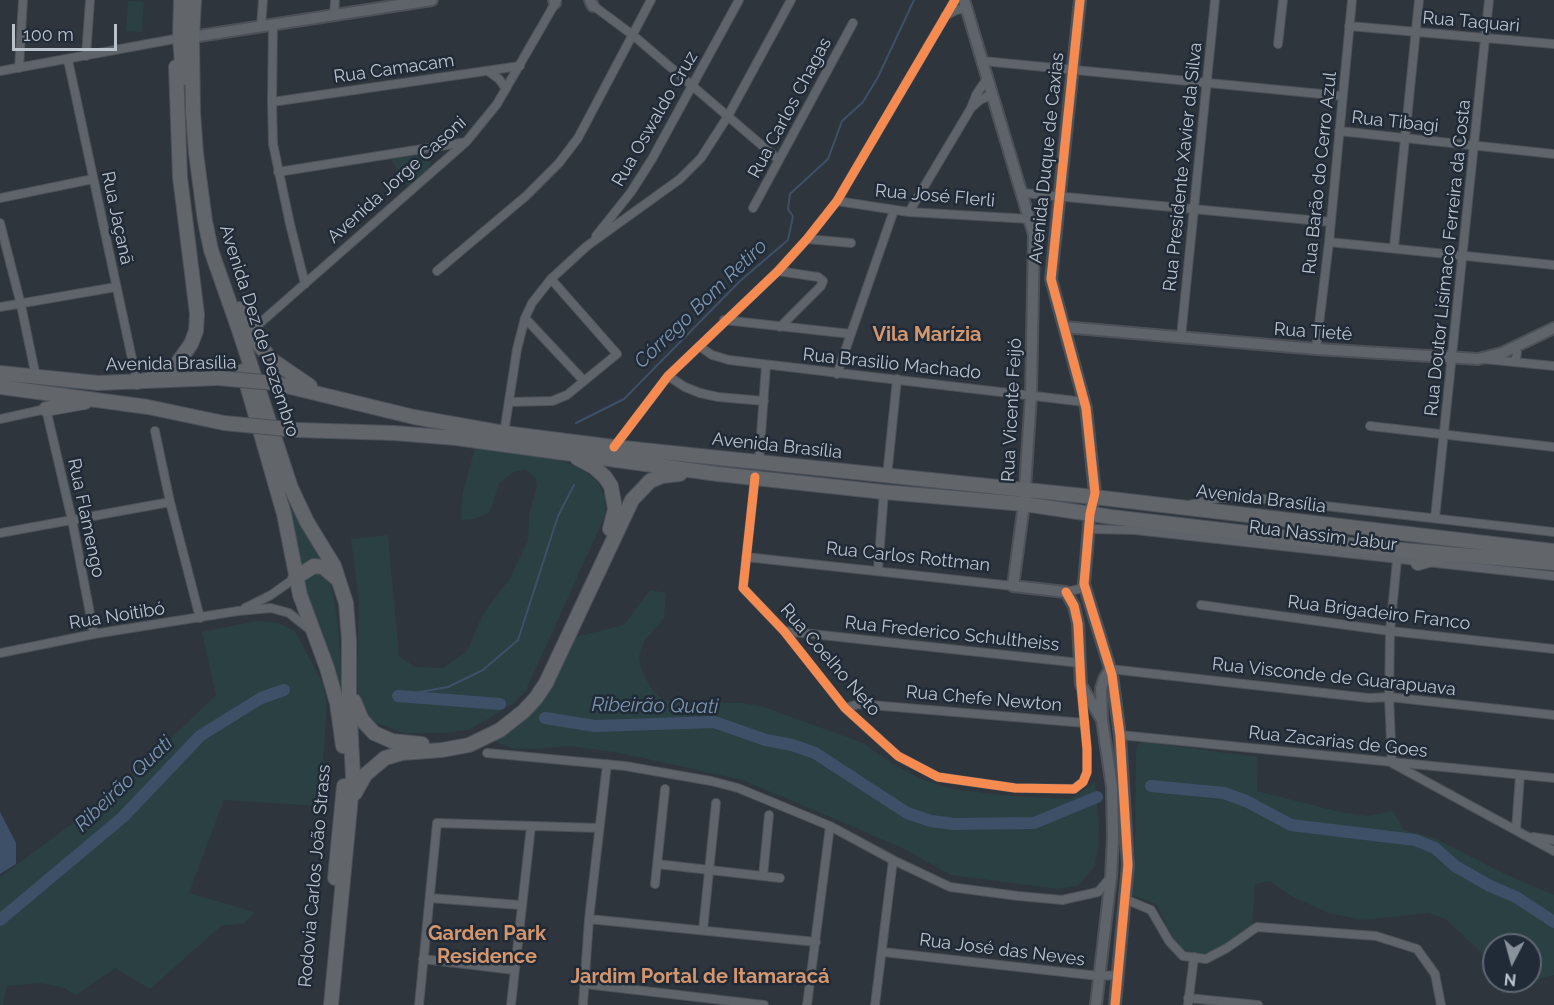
<!DOCTYPE html>
<meta charset="utf-8">
<style>
body{margin:0}
#map{position:relative;width:1554px;height:1005px;overflow:hidden;background:#2e353d;font-family:Raleway,sans-serif}
canvas{display:block}
.north{position:absolute;left:1482px;top:933px;width:60px;height:60px;box-sizing:border-box;background:#212b38;border:2px solid #5e6773;border-radius:50%;rotate:186deg;font-size:16px;font-weight:700;line-height:24px;text-align:center;color:#bac2cc}
.north::after{content:'';display:block;margin:auto;width:21px;height:27px;background:#89919a;clip-path:polygon(50% 0,100% 100%,50% 72%,0 100%)}
.scale{position:absolute;left:12px;top:24px;width:105px;height:27px;box-sizing:border-box;border:3px solid #bac2cc;border-top:0;padding-left:8px;font-size:18px;line-height:21px;white-space:nowrap;color:#bac2cc;-webkit-text-stroke:4px #212b38;paint-order:stroke}
</style>
<div id="map">
<canvas width="1554" height="1005"></canvas>
<div class="north">N</div>
<div class="scale">100 m</div>
</div>
<script>
const ctx = document.querySelector('canvas').getContext('2d');
ctx.lineJoin = 'round';
function fillPath(path, color) { ctx.fillStyle = color; ctx.fill(path, 'evenodd'); }
const poly = rows => new Path2D(rows.map(r => 'M' + r).join(''));
function trace(path, color, width, dash) { ctx.strokeStyle = color; ctx.lineWidth = width; ctx.lineCap = dash ? 'butt' : 'round'; ctx.setLineDash(dash || []); ctx.stroke(path); }
function label(font, color, halo, rows, align = 'center') {
  ctx.font = font + ' Raleway,sans-serif'; ctx.lineWidth = 5; ctx.setLineDash([]); ctx.textBaseline = 'middle'; ctx.strokeStyle = halo; ctx.fillStyle = color; for (const [text, x, y, turn = 0] of rows) {
    ctx.save(); ctx.translate(x, y); ctx.rotate((+turn || 0) * Math.PI / 180); ctx.textAlign = isNaN(turn) ? turn : align; if (halo) ctx.strokeText(text, 0, 0); ctx.fillText(text, 0, 0); ctx.restore();
  }
}
const green = poly([
 [128,1,144,2,142,32,126,31],
 [422,155,430,159,431,166,409,186,404,182,391,159],
 [475,448,548,455,583,470,598,482,605,498,605,516,526,690,514,703,469,730,443,733,404,733,372,721,364,715,360,707,357,684,359,600,351,539,388,535,399,656,415,667,443,668,467,651,483,614,510,578,528,540,529,515,537,485,535,478,526,470,513,472,499,484,490,512,474,519,461,520,463,492],
 [289,500,291,501,325,562,299,570],
 [319,570,330,578,337,619,347,720,303,584,303,578],
 [650,590,666,593,664,618,645,640,639,656,641,669,650,687,661,699,678,702,742,703,764,707,863,743,891,763,921,779,953,789,1001,795,1071,799,1095,782,1099,829,1098,851,1094,867,1078,886,1057,889,951,875,904,849,845,823,742,780,620,753,570,746,533,749,512,748,495,742,536,707,571,638,624,625],
 [256,621,278,623,295,631,323,684,327,705,320,806,224,800,189,893,254,912,245,923,221,926,150,989,115,968,76,995,62,987,39,983,7,986,3,1005,0,1005,0,877,115,792,216,695,202,632],
 [1143,742,1258,757,1257,791,1340,812,1368,816,1393,811,1404,830,1434,838,1505,874,1554,895,1554,975,1537,980,1530,979,1530,945,1494,945,1494,965,1446,919,1428,913,1365,920,1331,914,1289,895,1270,881,1255,884,1252,927,1216,949,1201,955,1189,952,1179,948,1167,927,1157,904,1131,895,1133,862,1135,859,1136,749,1138,744]
]);
const water = poly([
 [0,812,16,843,16,864,0,874]
]);
const stream = poly([
 [576,423,624,399,740,281,788,240,793,216,788,209,790,194,828,159,842,121,863,102,878,77,914,0],
 [398,696,448,687,483,670,518,640,558,516,574,485]
]);
const river = poly([
 [398,696,500,704],
 [545,718,595,726,714,722,766,740,792,745,815,753,907,813,931,821,954,824,1034,823,1097,797],
 [1151,786,1224,793,1246,801,1291,825,1415,840,1435,848,1455,866,1490,886,1516,897,1554,922],
 [0,920,123,817,200,736,261,698,284,690]
]);
const minor = poly([
 [591,4,634,36,779,160],
 [334,15,335,0],
 [945,16,956,10,967,8],
 [273,24,272,102,273,144,290,224,305,284],
 [261,26,263,0],
 [1349,26,1554,44],
 [1278,44,1283,0],
 [86,56,90,0],
 [68,60,137,382],
 [983,61,1342,96],
 [19,68,23,0],
 [0,71,180,38],
 [488,71,499,79,506,89],
 [272,102,520,66],
 [972,107,980,100,993,94],
 [1339,131,1554,154],
 [278,172,466,142],
 [1023,193,1331,222],
 [0,198,93,179],
 [837,201,909,212,1030,219],
 [753,208,853,23],
 [909,212,971,108,976,95,988,77],
 [0,223,21,305,36,377],
 [596,236,631,192,652,159,739,0],
 [807,239,851,243],
 [1329,242,1554,265],
 [1394,247,1419,0],
 [437,271,526,196,559,163,578,138,651,0],
 [778,271,818,277,823,281,821,286,780,327],
 [0,307,116,287],
 [525,318,584,381],
 [724,320,851,334],
 [251,331,466,142,497,104,557,0],
 [1181,337,1215,0],
 [699,346,712,355,729,360,1085,402],
 [1316,349,1329,242,1352,0],
 [1484,359,1554,366],
 [1515,362,1517,353],
 [837,374,894,210],
 [668,376,685,387,700,393,718,397,764,401],
 [510,402,552,401,567,395,617,354,551,279],
 [0,419,46,409,72,520,94,634],
 [1370,426,1554,447],
 [155,431,170,502,200,618],
 [504,433,517,349,525,318,532,303,551,279,587,246,680,179,701,158,728,116,791,0],
 [614,447,668,376,778,271,807,239,837,201,955,0],
 [759,462,766,365],
 [887,476,897,379],
 [755,477,743,588,784,631,845,708,898,756,938,777,1015,788,1074,789,1083,782,1087,772,1087,749,1081,688],
 [1189,505,1218,498,1246,497,1554,532],
 [1435,518,1489,0],
 [1089,529,1135,530,1554,576],
 [0,533,170,502],
 [746,557,1013,586],
 [1397,560,1390,631,1389,697,1392,763,1554,851],
 [878,570,884,492],
 [1066,592,1079,589,1084,584],
 [1201,605,1390,631,1554,649],
 [245,608,271,595,295,578],
 [784,631,1080,663],
 [0,653,94,634,238,611,271,608,289,613,309,629],
 [1110,669,1369,698,1389,697,1554,715],
 [845,708,859,704,1085,723],
 [1120,735,1554,778],
 [487,753,625,766,711,781,738,788,830,826,893,860,950,887,1018,896,1062,900,1098,892,1110,878],
 [1516,830,1520,775],
 [1533,837,1554,840],
 [657,864,780,878],
 [763,876,769,815],
 [655,884,665,789],
 [430,898,520,905],
 [1125,899,1151,910,1169,941,1183,956,1206,959,1227,948,1257,927,1376,936,1417,949,1435,974,1441,1005],
 [589,919,816,942],
 [703,930,716,803],
 [883,952,1099,976,1118,975],
 [423,959,514,970],
 [585,984,764,1005],
 [1188,998,1258,1005],
 [419,1005,437,823,599,828],
 [511,1005,531,826],
 [583,1005,589,919,607,764],
 [807,1005,830,826],
 [875,1005,893,860],
 [1188,1005,1194,957]
]);
const tertiary = poly([
 [554,0,555,3],
 [590,0,593,6],
 [964,0,1034,235,1031,395,1024,504,1013,586,1066,592,1074,606,1078,624,1081,685,1102,720],
 [1080,0,1051,279,1086,408,1095,493,1090,514,1084,584,1112,675,1120,735,1128,865,1115,1005],
 [192,37,432,0],
 [1064,327,1316,349,1478,359,1502,353,1554,328],
 [1096,1005,1111,877,1113,838,1112,787,1102,720,1101,689,1104,679,1110,669]
]);
const trunk = poly([
 [181,0,180,38,183,78],
 [194,0,192,39,193,112,196,153,205,221,211,250,239,330,291,488,307,522,334,566,346,603,349,640,349,701,353,776,331,1005],
 [240,309,259,345,272,360,310,386],
 [243,371,284,514,300,595,327,668,337,703,343,746],
 [0,373,98,383,218,378],
 [137,382,158,377,176,365,191,344,196,331,197,314,180,177,176,67],
 [274,383,414,417,504,433,614,447,1094,497,1554,551],
 [0,387,148,407,224,423],
 [46,409,85,402],
 [297,430,394,433,456,438,718,474,884,492,1024,504,1112,517,1367,547,1554,563],
 [577,458,594,467,605,477,611,486,615,509,610,529],
 [1418,563,1442,556],
 [295,578,314,566,323,567,336,578],
 [354,701,362,720,374,733,392,741,422,744],
 [355,793,365,775,385,758,402,753,442,750,469,745,500,730,524,711,536,698,546,683,632,500,650,481,662,476,680,474],
 [335,878,344,786]
]);
const trunkBridge = poly([
 [218,378,274,383],
 [224,423,297,430]
]);
const cycleway = poly([
 [1080,0,1051,279,1086,408,1095,493,1090,514,1084,584,1112,675,1120,735,1128,865,1115,1005],
 [614,447,668,376,778,271,807,239,837,201,955,0],
 [755,477,743,588,784,631,845,708,898,756,938,777,1015,788,1074,789,1083,782,1087,772,1087,749,1081,685,1078,624,1074,606,1066,592]
]);
const streetNames = [
 ["Rua Taquari",1471,22,5],
 ["Rua Camacam",394,69,-8],
 ["Rua Carlos Chagas",790,108,-62],
 ["Rua Oswaldo Cruz",655,119,-60],
 ["Rua Tibagi",1395,122,6],
 ["Avenida Duque de Caxias",1047,158,-84],
 ["Rua Presidente Xavier da Silva",1183,167,-84],
 ["Rua Barão do Cerro Azul",1320,173,-84],
 ["Avenida Jorge Casoni",397,180,-42],
 ["Rua José FIerli",935,196,5],
 ["Rua Jaçanã",117,218,78],
 ["Rua Doutor Lisímaco Ferreira da Costa",1448,258,-84],
 ["Avenida Dez de Dezembro",259,331,72],
 ["Rua Tietê",1313,332,4],
 ["Avenida Brasília",171,364,-1],
 ["Rua Brasilio Machado",892,364,6],
 ["Rua Vicente Feijó",1012,410,-87],
 ["Avenida Brasília",777,446,6],
 ["Avenida Brasília",1261,499,7],
 ["Rua Flamengo",86,518,78],
 ["Rua Nassim Jabur",1323,536,7],
 ["Rua Carlos Rottman",908,557,6],
 ["Rua Brigadeiro Franco",1379,613,7],
 ["Rua Noitibó",117,616,-9],
 ["Rua Frederico Schultheiss",952,634,6],
 ["Rua Coelho Neto",830,660,49],
 ["Rua Visconde de Guarapuava",1334,677,6],
 ["Rua Chefe Newton",984,699,5],
 ["Rua Zacarias de Goes",1338,742,6],
 ["Rodovia Carlos João Strass",315,876,-85],
 ["Rua José das Neves",1002,950,7]
];
const waterNames = [
 ["Córrego Bom Retiro",701,304,-44],
 ["Ribeirão Quati",655,706,1],
 ["Ribeirão Quati",124,784,-44]
];
const neighbourhoodNames = [
 ["Vila Marízia",927,335],
 ["Garden Park",487,934],
 ["Residence",487,957],
 ["Jardim Portal de Itamaracá",700,977]
];
fillPath(green, '#2b4043');
fillPath(water, '#3d5068');
trace(stream, '#3d5068', 2);
trace(river, '#3d5068', 12);
trace(minor, '#4d5157', 10);
trace(tertiary, '#4d5157', 14);
trace(trunk, '#4b5159', 16);
trace(minor, '#5e646a', 8);
trace(tertiary, '#5e646a', 10);
trace(trunk, '#62666b', 14);
trace(trunkBridge, '#4b5159', 16, []);
trace(trunkBridge, '#62666b', 14);
trace(cycleway, '#f68b52', 9);
label('18px', '#bac2cc', '#212b38', streetNames);
label('italic 20px', '#7b93ae', '#212b38', waterNames);
label('bold 20px', '#d4966d', '#212b38', neighbourhoodNames);
</script>
